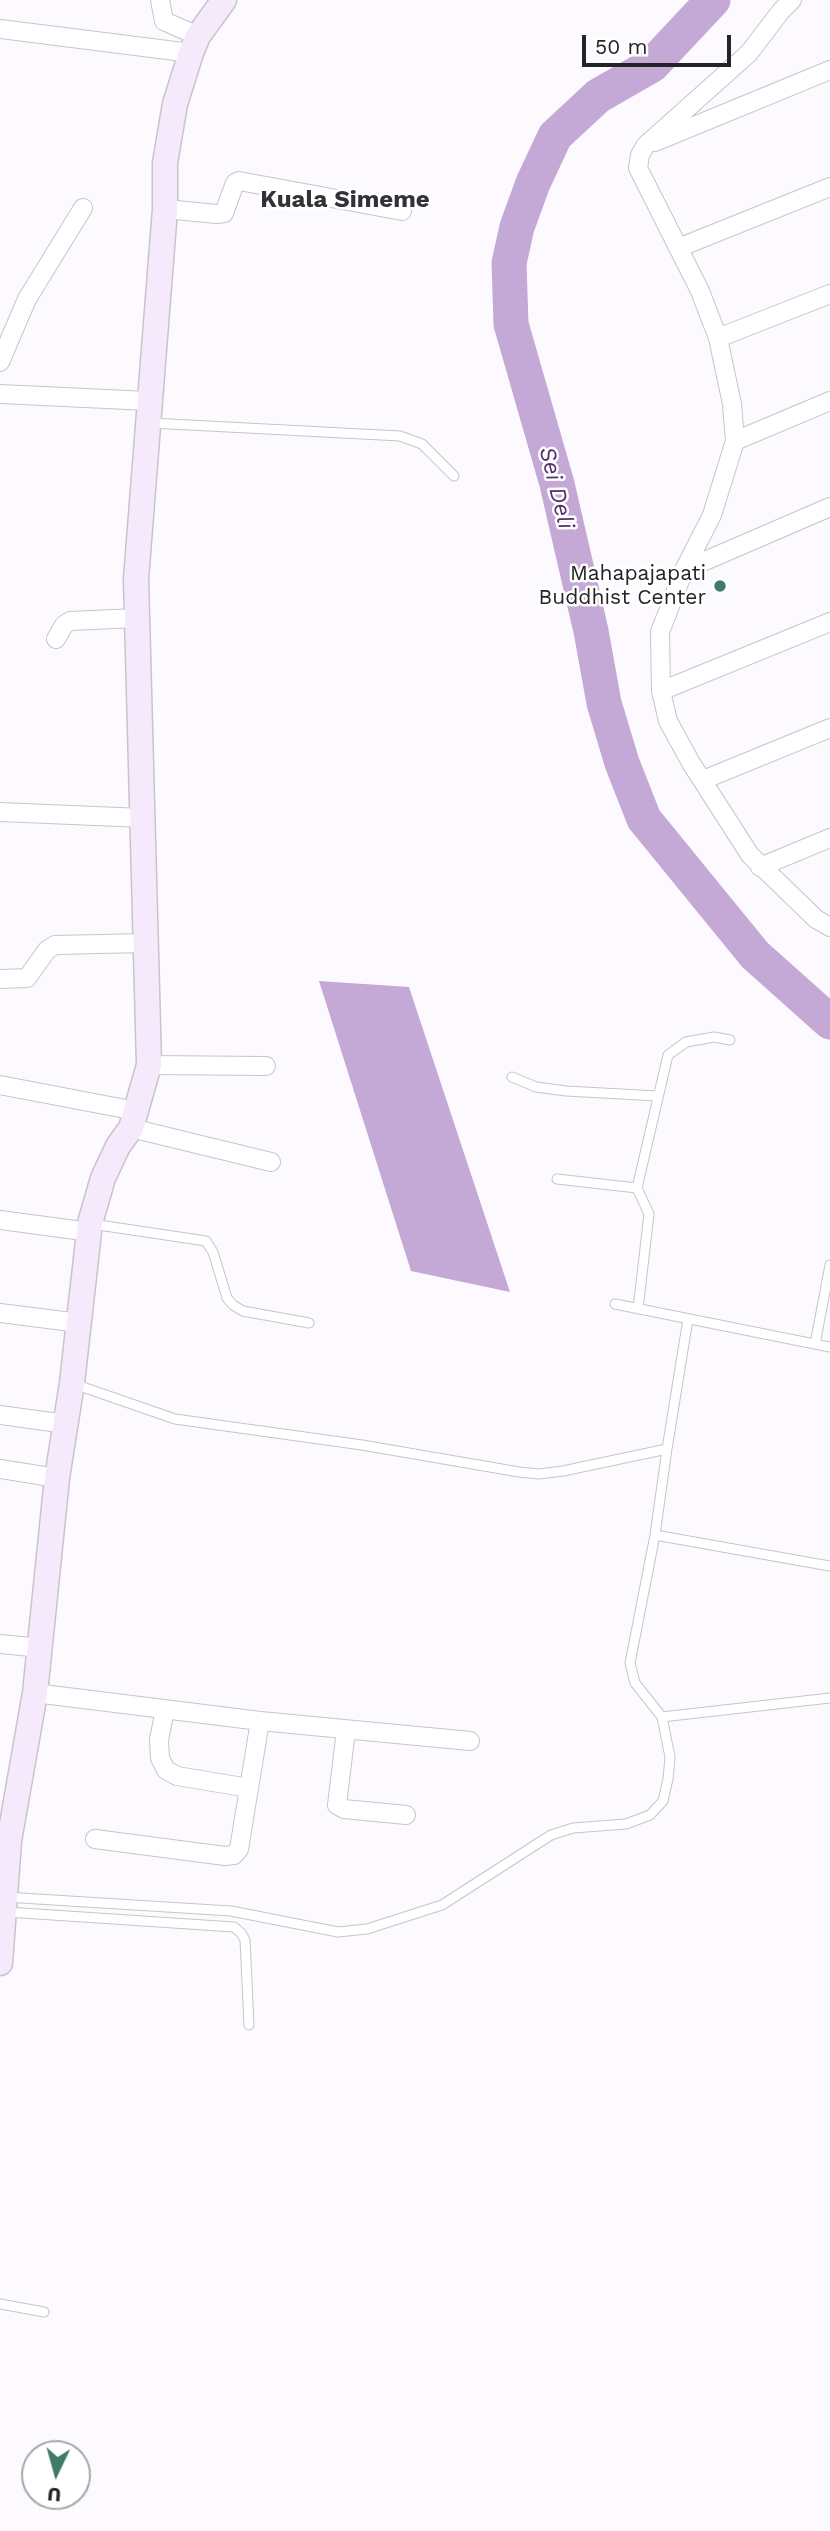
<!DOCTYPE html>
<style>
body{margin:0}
#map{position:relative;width:830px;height:2531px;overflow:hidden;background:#fdfaff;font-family:"Work Sans",sans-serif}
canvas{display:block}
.north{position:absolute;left:21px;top:2440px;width:70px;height:70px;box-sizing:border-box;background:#fff;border:2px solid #a7a7a8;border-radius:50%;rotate:185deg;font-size:19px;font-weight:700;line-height:28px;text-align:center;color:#242325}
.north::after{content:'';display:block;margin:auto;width:24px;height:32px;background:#3e7c68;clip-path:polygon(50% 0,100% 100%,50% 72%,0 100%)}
.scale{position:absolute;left:582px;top:35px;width:149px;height:32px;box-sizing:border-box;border:4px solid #242325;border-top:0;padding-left:9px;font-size:21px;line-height:24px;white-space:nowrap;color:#242325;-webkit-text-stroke:5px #fff;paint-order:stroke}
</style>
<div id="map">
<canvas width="830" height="2531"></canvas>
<div class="north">U</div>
<div class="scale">50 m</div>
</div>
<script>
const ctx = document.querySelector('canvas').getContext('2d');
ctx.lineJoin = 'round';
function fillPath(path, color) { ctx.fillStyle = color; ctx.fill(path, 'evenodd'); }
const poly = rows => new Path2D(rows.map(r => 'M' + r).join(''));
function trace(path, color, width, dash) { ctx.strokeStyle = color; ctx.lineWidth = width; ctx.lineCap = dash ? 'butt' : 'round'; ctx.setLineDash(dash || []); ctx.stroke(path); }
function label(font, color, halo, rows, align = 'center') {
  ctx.font = font + ' "Work Sans",sans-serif'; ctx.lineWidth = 5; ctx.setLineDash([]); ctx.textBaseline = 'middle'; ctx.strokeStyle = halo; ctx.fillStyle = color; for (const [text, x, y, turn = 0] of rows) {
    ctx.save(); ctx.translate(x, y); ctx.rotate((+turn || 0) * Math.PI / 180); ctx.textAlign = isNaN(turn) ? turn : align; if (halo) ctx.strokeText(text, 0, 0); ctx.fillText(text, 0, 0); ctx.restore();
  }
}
const water = poly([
 [319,981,409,987,510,1292,411,1271]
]);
const river = poly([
 [713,0,652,65,598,96,555,136,533,183,517,227,509,263,511,324,557,484,591,631,604,703,622,763,644,819,755,955,830,1022]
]);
const service = poly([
 [151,423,400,436,422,444,454,476],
 [512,1077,536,1087,566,1091,658,1096],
 [557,1179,637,1188],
 [92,1224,206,1241,213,1252,227,1298,233,1305,243,1311,309,1323],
 [615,1304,830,1347],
 [638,1309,649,1214,637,1188,668,1055,686,1042,714,1037,730,1040],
 [815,1344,830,1265],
 [667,1449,688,1319],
 [655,1535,830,1566],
 [662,1717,830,1698],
 [5,1897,231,1911,338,1932,367,1929,442,1905,551,1835,573,1828,626,1824,650,1815,663,1801,668,1779,670,1757,662,1717,635,1683,630,1663,655,1535,667,1449,563,1471,539,1474,519,1472,362,1445,175,1419,74,1384],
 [7,1912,234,1927,241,1933,245,1940,249,2025],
 [0,2304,44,2312]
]);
const minor = poly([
 [160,0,164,21,198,36],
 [792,0,781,11,749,53,645,146,640,155,638,168,700,291,718,338,732,404,735,441,712,515,684,570,660,632,661,691,668,721,691,763,750,855,816,919,830,927],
 [0,29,191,53],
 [655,142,830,70],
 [165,209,217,214,224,213,235,183,239,181,402,211],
 [678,248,830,187],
 [718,338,830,294],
 [0,362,27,299,83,208],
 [0,394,149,401],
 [735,441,830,401],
 [684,570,830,507],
 [56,639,64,625,70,621,137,618],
 [661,691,830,622],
 [703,780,830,728],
 [0,812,143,818],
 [760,867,830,838],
 [0,979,27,978,47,950,55,945,145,943],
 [149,1065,266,1066],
 [0,1085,136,1111],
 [131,1128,271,1162],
 [0,1220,90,1232],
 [0,1313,79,1323],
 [0,1415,66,1424],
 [0,1469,57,1478],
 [0,1644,41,1648],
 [35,1693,260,1721,470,1741],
 [165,1709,159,1740,160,1758,166,1770,177,1776,249,1788],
 [346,1730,337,1805,344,1809,406,1815],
 [95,1839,225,1856,234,1855,239,1849,260,1721]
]);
const secondary = poly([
 [0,1963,9,1841,35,1693,57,1478,72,1383,90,1223,103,1178,118,1146,131,1128,149,1065,136,579,165,209,165,163,175,104,191,53,198,36,224,0]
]);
const markers = [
 [720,586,7,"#3e7c68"]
];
const poiNames = [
 ["Mahapajapati",706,574],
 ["Buddhist Center",706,598]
];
const waterNames = [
 ["Sei Deli",556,488,76]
];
const quarterNames = [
 ["Kuala Simeme",345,200]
];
fillPath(water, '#c4a8d5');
trace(river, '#c4a8d5', 35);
trace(service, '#c8c4ca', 11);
trace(minor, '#c8c4ca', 20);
trace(secondary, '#c8c4ca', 27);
trace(service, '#fff', 9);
trace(minor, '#fff', 18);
trace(secondary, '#f4eafb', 24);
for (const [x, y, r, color] of markers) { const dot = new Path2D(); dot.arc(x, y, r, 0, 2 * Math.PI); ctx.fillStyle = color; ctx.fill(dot); trace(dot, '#fff', 2.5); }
label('21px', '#242325', '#fff', poiNames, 'right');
label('italic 23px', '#553169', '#fff', waterNames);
label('bold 24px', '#353237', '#fff', quarterNames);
</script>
